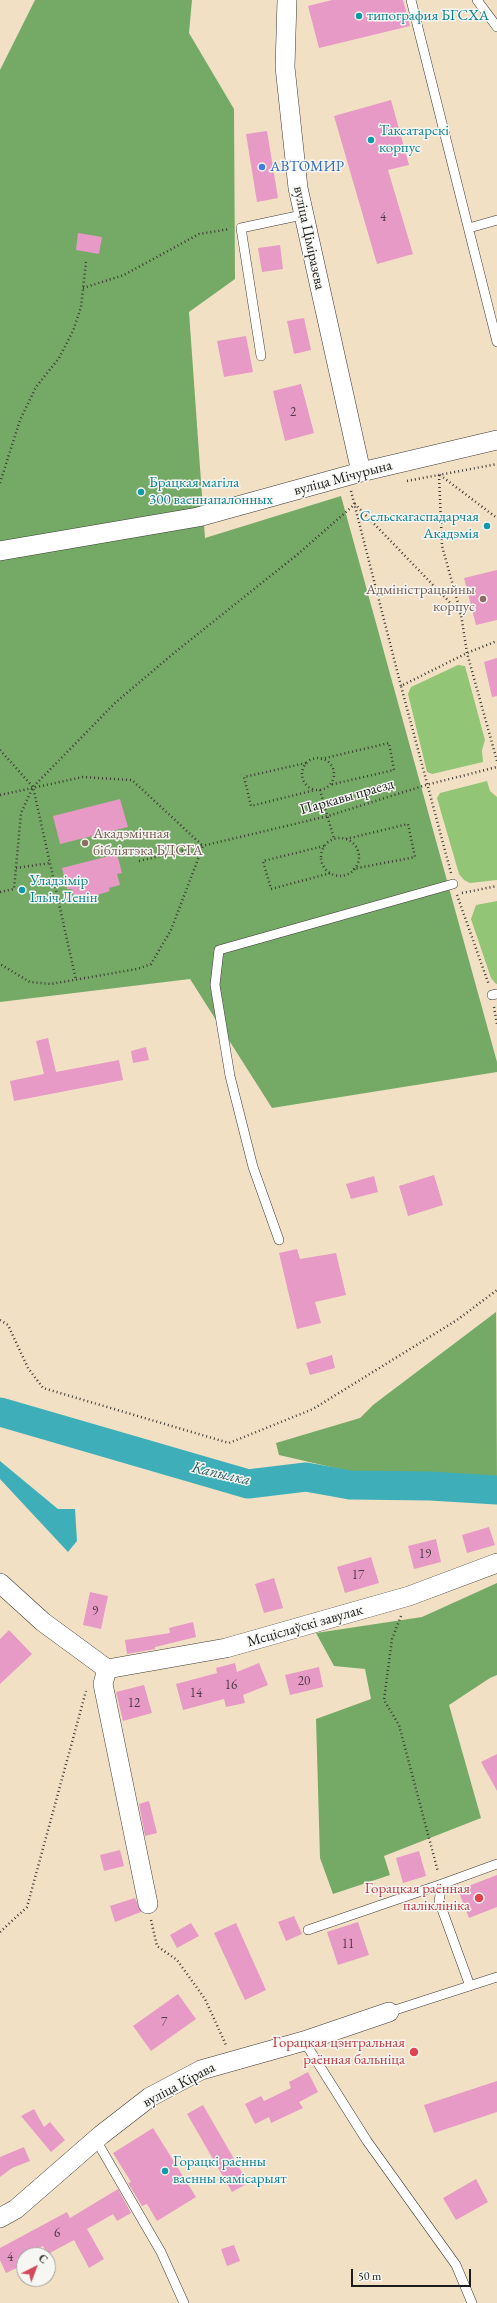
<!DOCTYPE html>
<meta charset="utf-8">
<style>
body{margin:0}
#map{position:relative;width:497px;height:2303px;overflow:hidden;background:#f2e0c5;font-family:"EB Garamond",serif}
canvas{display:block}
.north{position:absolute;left:16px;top:2247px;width:40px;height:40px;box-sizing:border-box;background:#f6f6f2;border:1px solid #9f9f9c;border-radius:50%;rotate:42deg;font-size:11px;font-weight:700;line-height:16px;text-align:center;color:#1c1c1c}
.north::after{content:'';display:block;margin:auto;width:14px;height:18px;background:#d1495b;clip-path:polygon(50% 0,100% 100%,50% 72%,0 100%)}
.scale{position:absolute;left:351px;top:2269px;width:120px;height:18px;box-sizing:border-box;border:2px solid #1c1c1c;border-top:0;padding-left:5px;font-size:12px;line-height:14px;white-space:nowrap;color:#1c1c1c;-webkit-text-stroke:3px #f6f6f2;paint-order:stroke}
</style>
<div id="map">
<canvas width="497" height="2303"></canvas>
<div class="north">С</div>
<div class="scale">50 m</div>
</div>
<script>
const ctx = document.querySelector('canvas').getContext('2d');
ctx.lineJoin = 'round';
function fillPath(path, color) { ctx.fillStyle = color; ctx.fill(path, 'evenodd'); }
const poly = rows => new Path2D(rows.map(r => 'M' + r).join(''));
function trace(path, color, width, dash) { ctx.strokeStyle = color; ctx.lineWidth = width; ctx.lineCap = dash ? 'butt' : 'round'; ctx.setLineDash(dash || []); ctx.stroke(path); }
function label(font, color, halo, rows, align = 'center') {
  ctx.font = font + ' "EB Garamond",serif'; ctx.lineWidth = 3; ctx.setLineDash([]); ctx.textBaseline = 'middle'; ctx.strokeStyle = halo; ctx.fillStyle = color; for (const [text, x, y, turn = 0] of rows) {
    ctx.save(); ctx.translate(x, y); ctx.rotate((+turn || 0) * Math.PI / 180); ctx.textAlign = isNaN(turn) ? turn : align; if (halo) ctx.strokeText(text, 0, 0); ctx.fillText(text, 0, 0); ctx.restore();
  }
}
const green = poly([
 [458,665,465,666,485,740,482,750,483,762,432,774,427,772,408,694,411,687],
 [487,781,490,791,497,797,497,880,470,883,464,880,459,874,437,798,440,793],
 [497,901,497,984,496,984,491,978,471,919,476,905]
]);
const forest = poly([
 [35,0,192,0,189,33,234,109,235,279,189,312,205,538,341,496,497,1062,497,1072,272,1108,190,979,0,1002,0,70],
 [496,1312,497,1485,348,1471,279,1455,276,1443,360,1418,373,1405],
 [497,1583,497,1675,490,1678,449,1705,481,1818,384,1856,390,1875,333,1894,320,1858,316,1719,371,1699,365,1669,334,1666,316,1633,422,1617]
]);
const water = poly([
 [0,1461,58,1509,75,1509,77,1541,68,1552,0,1479]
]);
const river = poly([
 [0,1412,248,1484,306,1477,350,1485,430,1486,497,1490]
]);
const building = poly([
 [332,0,403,0,410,26,319,48,308,6],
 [391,100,409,165,388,170,413,254,377,264,334,116],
 [267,131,278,198,257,202,246,134],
 [78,233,102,237,99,254,76,250],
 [280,245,283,269,262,272,258,248],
 [304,318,311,350,294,354,287,321],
 [246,336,253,372,224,377,217,341],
 [301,384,314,433,285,441,273,391],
 [497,570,497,620,476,625,464,578],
 [497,658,497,696,492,697,484,662],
 [120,799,128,827,60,844,53,816],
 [117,854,122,873,117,874,120,885,109,888,110,891,88,898,87,894,74,897,72,889,67,889,62,868],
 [48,1038,56,1072,119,1060,123,1080,14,1101,10,1081,44,1074,36,1041],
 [146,1047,149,1060,133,1063,131,1051],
 [434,1175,443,1205,408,1216,399,1186],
 [374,1176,378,1192,351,1199,346,1184],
 [297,1249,300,1259,336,1253,346,1295,315,1302,321,1323,297,1329,279,1253],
 [332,1355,335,1368,310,1375,306,1363],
 [489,1527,495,1545,467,1553,462,1535],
 [436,1539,441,1562,414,1569,408,1546],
 [371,1557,379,1583,345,1593,337,1567],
 [274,1578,283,1608,264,1613,255,1584],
 [90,1592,108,1596,101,1629,83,1625],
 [193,1622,196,1637,155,1647,155,1649,127,1654,125,1640,170,1633,169,1628],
 [9,1630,32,1654,0,1684,0,1639],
 [235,1663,237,1672,259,1663,268,1685,243,1695,245,1703,226,1707,224,1699,183,1710,176,1684,217,1673,216,1668],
 [319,1667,323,1687,290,1695,285,1675],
 [144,1685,152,1713,123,1721,116,1692],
 [497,1754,497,1791,481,1762],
 [149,1801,157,1833,145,1836,139,1804],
 [120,1850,124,1866,104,1871,100,1855],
 [419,1851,426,1876,403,1883,396,1858],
 [497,1875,497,1907,469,1918,458,1890],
 [135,1898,141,1912,115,1922,110,1906],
 [294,1916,302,1934,286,1941,278,1922],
 [358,1922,369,1955,338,1965,327,1932],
 [191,1923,199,1936,177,1948,170,1935],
 [236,1923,266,1990,245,2000,214,1933],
 [178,1994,196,2019,151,2051,133,2026],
 [308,2072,318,2092,299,2102,303,2108,271,2123,269,2117,255,2124,245,2104,261,2096,264,2101,291,2088,289,2082],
 [497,2081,497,2112,434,2133,424,2105],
 [203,2105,248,2183,232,2192,187,2114],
 [34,2109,44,2127,50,2122,65,2140,51,2152,21,2116],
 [153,2128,196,2197,157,2221,147,2204,142,2206,128,2183,131,2182,113,2153],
 [24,2147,30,2161,12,2168,0,2177,0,2157],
 [476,2179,488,2202,456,2220,443,2198],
 [118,2189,131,2213,117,2221,113,2214,87,2229,104,2259,89,2268,74,2240,48,2254,43,2246,24,2255,17,2259,21,2266,6,2273,0,2260,0,2248,67,2212,70,2218],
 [234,2245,240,2261,227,2266,221,2249]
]);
const path = poly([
 [83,288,124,275,199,234,230,229],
 [439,475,442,546,461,614,467,653,497,761],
 [440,475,497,518],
 [407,481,497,464],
 [0,483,20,420,36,387,59,358,73,331,81,307,86,262],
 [351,491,401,686],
 [0,750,33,787,76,980],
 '302 774a16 16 0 1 1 32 0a16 16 0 1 1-32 0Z',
 [321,759,389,743,394,770,329,785],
 [306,763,244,777,251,806,315,790],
 [320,790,334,839],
 [0,795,83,777,132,780,203,846,171,930,151,964,137,969,51,984,30,982,0,964],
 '321 857a19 19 0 1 1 38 0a19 19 0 1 1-38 0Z',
 [346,839,408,824,415,857,353,869],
 [324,846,263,861,271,889,331,873],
 [139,861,328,816,426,785,497,767],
 [16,868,50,863],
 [451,873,401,686,467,653,497,641],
 [0,892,14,889,21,813,33,787,115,703,174,653,298,554,355,504,461,614],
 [462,893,497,886],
 [457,895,489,985],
 [494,1007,497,1024],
 [0,1320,8,1325,28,1368,43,1388,229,1443,313,1409,457,1320,497,1290],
 [401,1616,392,1639,384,1700,399,1725,438,1872],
 [151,1920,157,1946,177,1960,205,1999,226,2045],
 [0,1932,27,1907,86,1691]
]);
const lane = poly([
 [411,0,497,342],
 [477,0,497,27],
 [469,228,497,220],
 [261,356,241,228,302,215],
 [492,995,497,994],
 [279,1240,253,1167,230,1076,215,985,219,950,453,884],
 [308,1930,442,1884],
 [470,1986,439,1901,442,1884,497,1864],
 [389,2012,497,1977],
 [304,2041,367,2141,456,2265,472,2303],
 [96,2140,161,2252,184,2303]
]);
const street = poly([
 [287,0,285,67,298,188,361,472],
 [0,551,198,517,361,472,497,440],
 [0,1583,43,1622,107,1669,226,1648,409,1596,497,1563],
 [107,1669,103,1684,148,1904],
 [0,2218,16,2209,101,2135,150,2097,201,2070,304,2041,389,2012]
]);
const markers = [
 [359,16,4,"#0f9aa8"],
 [371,140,4,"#0f9aa8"],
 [262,167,4,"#3f7fe0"],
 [141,492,4,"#0f9aa8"],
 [487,526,4,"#0f9aa8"],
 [483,599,4,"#8d6e63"],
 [85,843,4,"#8d6e63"],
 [22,890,4,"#0f9aa8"],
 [479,1898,5,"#e0444e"],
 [414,2052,5,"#e0444e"],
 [165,2171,4,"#0f9aa8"]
];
const numberNames = [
 ["4",383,217],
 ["2",293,412],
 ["19",425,1554],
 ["17",358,1575],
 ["9",95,1611],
 ["20",304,1681],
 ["16",231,1685],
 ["14",196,1693],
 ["12",134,1703],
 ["11",348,1944],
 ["7",164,2022],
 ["6",57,2233],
 ["4",10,2257]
];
const cultureNames = [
 ["типография БГСХА",367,16],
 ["Таксатарскі",379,131],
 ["корпус",379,148],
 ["Брацкая магіла",149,483],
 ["300 ваеннапалонных",149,500],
 ["Сельскагаспадарчая",479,517,"right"],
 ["Акадэмія",479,534,"right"],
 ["Уладзімір",30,881],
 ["Ільіч Ленін",30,898],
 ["Горацкі раённы",173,2162],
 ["ваенны камісарыят",173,2179]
];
const shopNames = [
 ["АВТОМИР",270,167]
];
const streetNames = [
 ["вуліца Ціміразева",309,238,78],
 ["вуліца Мічурына",343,478,-15],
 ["Паркавы праезд",347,797,-16],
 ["Мсціслаўскі завулак",305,1626,-16],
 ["вуліца Кірава",179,2085,-28]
];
const educationNames = [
 ["Адміністрацыйны",475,590],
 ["корпус",475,607],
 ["Акадэмічная",93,834,"left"],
 ["бібліятэка БДСГА",93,851,"left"]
];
const healthNames = [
 ["Горацкая раённая",470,1889],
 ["паліклініка",470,1906],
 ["Горацкая цэнтральная",405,2043],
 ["раённая бальніца",405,2060]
];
const waterNames = [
 ["Капылка",221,1474,13]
];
fillPath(green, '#92c575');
fillPath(forest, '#75aa66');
fillPath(water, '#3eafb8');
trace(river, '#3eafb8', 29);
fillPath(building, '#e69ac5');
trace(lane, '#3c3935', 10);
trace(street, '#3c3935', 20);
trace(path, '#3c3935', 2.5, [1, 3]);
trace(lane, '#fff', 9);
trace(street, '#fff', 19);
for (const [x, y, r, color] of markers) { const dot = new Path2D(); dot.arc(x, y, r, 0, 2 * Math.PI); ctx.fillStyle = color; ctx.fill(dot); trace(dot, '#f6f6f2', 1.5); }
label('13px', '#4e3c46', null, numberNames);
label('15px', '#0d838f', '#f6f6f2', cultureNames, 'left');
label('15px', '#366cbe', '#f6f6f2', shopNames, 'left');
label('15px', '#1c1c1c', '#f6f6f2', streetNames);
label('15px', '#785e54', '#f6f6f2', educationNames, 'right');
label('15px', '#be3a42', '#f6f6f2', healthNames, 'right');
label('italic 16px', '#2b5e62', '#f6f6f2', waterNames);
</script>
